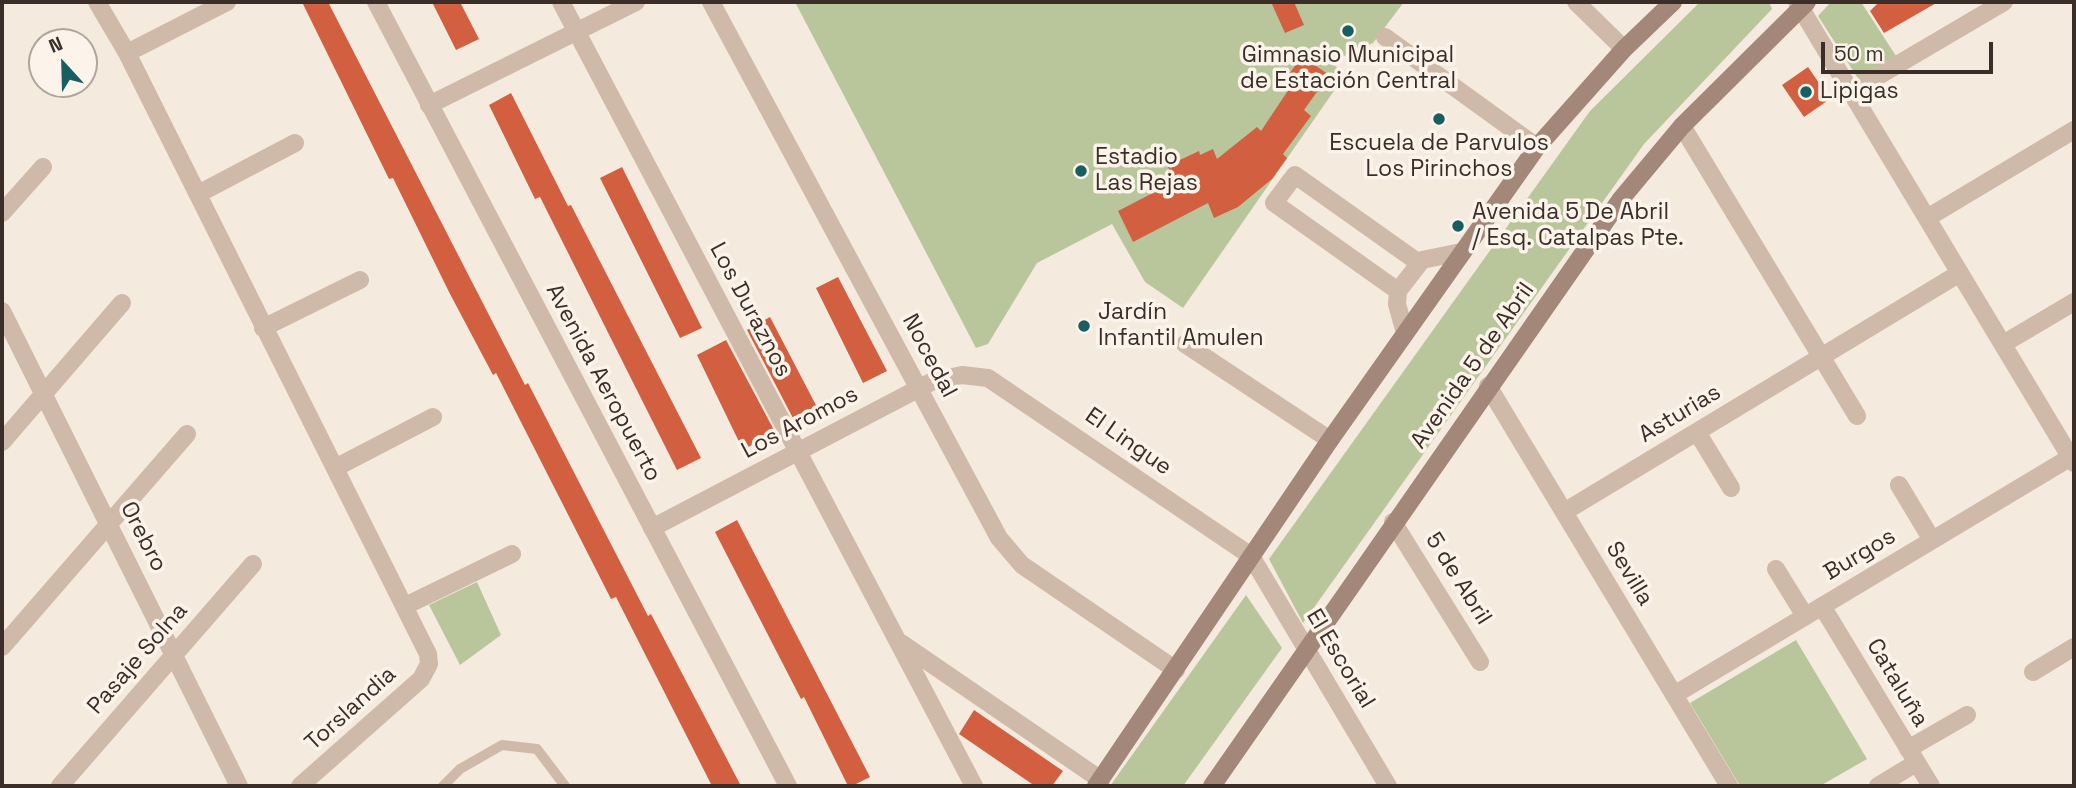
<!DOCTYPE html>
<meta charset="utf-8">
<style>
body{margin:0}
#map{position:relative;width:2076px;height:788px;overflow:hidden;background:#f5eade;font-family:"Space Grotesk",sans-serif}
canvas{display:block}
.frame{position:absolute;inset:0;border:4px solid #3b2e29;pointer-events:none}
.north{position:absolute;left:28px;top:28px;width:70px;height:70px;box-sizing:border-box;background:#fcf4eb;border:2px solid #afa59d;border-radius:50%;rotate:338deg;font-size:19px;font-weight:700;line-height:28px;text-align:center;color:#3b2e29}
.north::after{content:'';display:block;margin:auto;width:24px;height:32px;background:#195e61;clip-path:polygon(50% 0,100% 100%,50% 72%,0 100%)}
.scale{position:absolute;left:1821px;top:42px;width:172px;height:32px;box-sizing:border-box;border:4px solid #3b2e29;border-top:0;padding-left:9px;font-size:21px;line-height:24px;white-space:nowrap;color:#3b2e29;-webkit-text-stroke:5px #fcf4eb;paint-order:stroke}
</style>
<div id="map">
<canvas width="2076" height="788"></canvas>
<div class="frame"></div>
<div class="north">N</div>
<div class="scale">50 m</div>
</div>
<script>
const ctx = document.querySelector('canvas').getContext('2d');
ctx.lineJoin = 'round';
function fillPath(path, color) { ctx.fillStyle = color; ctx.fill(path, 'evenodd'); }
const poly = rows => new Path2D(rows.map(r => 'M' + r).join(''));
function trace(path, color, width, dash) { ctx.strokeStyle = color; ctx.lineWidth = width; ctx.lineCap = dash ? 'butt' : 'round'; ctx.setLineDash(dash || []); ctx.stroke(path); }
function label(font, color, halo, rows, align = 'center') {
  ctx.font = font + ' "Space Grotesk",sans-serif'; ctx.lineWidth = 7; ctx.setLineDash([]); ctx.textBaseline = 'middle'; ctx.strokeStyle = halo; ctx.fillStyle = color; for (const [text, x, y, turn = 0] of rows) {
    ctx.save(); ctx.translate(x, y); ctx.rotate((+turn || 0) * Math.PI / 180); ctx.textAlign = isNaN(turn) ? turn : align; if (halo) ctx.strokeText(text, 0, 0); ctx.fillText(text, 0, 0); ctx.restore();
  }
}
const green = poly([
 [795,2,1404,2,1373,43,1331,62,1345,75,1183,308,1145,282,1112,224,1037,263,988,344,976,348],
 [1700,2,1769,2,1772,9,1644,144,1303,623,1269,559,1590,111],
 [1831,2,1861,2,1898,59,1859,80,1818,16],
 [477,582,501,635,460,665,429,605],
 [1246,595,1282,648,1183,786,1110,786],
 [1796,640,1867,759,1820,786,1740,786,1690,703]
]);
const building = poly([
 [302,2,328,2,525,385,528,383,648,616,651,614,741,786,712,786,616,597,611,599,496,373,493,375,449,292,393,178,389,179],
 [432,2,460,2,479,39,456,50],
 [1271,2,1294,2,1304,25,1285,33],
 [1879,2,1938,2,1884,33,1870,11],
 [1302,56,1329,75,1304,110,1311,116,1283,154,1287,158,1272,179,1238,207,1214,218,1208,203,1133,242,1118,211,1176,181,1167,166,1199,151,1200,155,1213,149,1217,159,1257,127,1261,131,1287,92,1280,87],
 [1808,67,1830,99,1804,117,1782,85],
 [511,93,568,206,571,205,701,458,677,470,540,197,535,199,489,105],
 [622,167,702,328,680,338,600,178],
 [838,277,887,371,863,383,816,288],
 [770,317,819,411,795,422,747,330],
 [726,340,775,432,743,450,697,355],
 [737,520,870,777,852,786,848,786,804,697,801,699,715,532],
 [974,710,1063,771,1052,786,1035,786,959,734]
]);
const service = poly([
 [443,786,460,769,502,745,537,749,565,786]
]);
const minor = poly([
 [97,2,127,53,428,654,429,664,421,679,300,786],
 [561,2,974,786],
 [711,2,999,538,1022,565,1176,670],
 [1576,2,1624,49],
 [1797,2,2074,463],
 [1385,37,1537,147],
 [127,53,227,2],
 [1851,92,2004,2],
 [429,105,636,2],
 [1682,126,1857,416],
 [198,194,295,143],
 [2,213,43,167],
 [1927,218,2074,130],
 [1398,291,1274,203,1295,175,1419,263],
 [2,311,239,786],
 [263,328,360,280],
 [1405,333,1397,304,1398,291,1422,260,1461,252],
 [1185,344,1330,440],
 [2003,344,2074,302],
 [1488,386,1729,786],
 [1697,432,1731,488],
 [2,442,122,303],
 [335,468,433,417],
 [1899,485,1932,540],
 [1564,512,1960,273],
 [1393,522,1480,662],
 [652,528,933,381,962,375,988,378,1251,556,1388,786],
 [1776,569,1805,616],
 [405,606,512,554],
 [1822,606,1931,786],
 [901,643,1101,780],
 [2,647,187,434],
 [2033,672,2074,647],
 [1674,695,2071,457],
 [1908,749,1967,715],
 [60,786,253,564],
 [1878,786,1916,763]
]);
const tertiary = poly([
 [376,2,788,786]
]);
const secondary = poly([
 [1096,786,1330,440,1537,147,1624,49,1673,2],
 [1212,786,1621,199,1682,126,1807,2]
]);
const markers = [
 [1348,31,7,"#195e61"],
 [1806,92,7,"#195e61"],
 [1439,119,7,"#195e61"],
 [1081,171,7,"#195e61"],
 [1458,226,7,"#195e61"],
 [1084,326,7,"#195e61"]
];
const poiNames = [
 ["Gimnasio Municipal",1348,56,"center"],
 ["de Estación Central",1348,82,"center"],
 ["Lipigas",1820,92],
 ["Escuela de Parvulos",1439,144,"center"],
 ["Los Pirinchos",1439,170,"center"],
 ["Estadio",1095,158],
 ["Las Rejas",1095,184],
 ["Avenida 5 De Abril",1472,213],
 ["/ Esq. Catalpas Pte.",1472,239],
 ["Jardín",1098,313],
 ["Infantil Amulen",1098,339]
];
const streetNames = [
 ["Los Duraznos",750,310,62],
 ["Nocedal",929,356,62],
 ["Avenida 5 de Abril",1473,366,-55],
 ["Avenida Aeropuerto",603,383,62],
 ["Asturias",1680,414,-31],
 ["Los Aromos",800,423,-28],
 ["El Lingue",1128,442,35],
 ["Orebro",143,537,63],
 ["Burgos",1860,555,-31],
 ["Sevilla",1629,574,59],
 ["5 de Abril",1458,579,58],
 ["Pasaje Solna",138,659,-49],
 ["El Escorial",1340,659,59],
 ["Cataluña",1897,683,59],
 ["Torslandia",351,709,-42]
];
fillPath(green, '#b9c69c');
fillPath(building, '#d25f3f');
trace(service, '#cfb9a8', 10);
trace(minor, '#cfb9a8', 18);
trace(tertiary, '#cfb9a8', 18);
trace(secondary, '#a38779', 18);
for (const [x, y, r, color] of markers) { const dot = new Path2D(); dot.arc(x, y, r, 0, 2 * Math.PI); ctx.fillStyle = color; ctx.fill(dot); trace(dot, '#fcf4eb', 2.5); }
label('23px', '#3b2e29', '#fcf4eb', poiNames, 'left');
label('23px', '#3b2e29', '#fcf4eb', streetNames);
</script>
